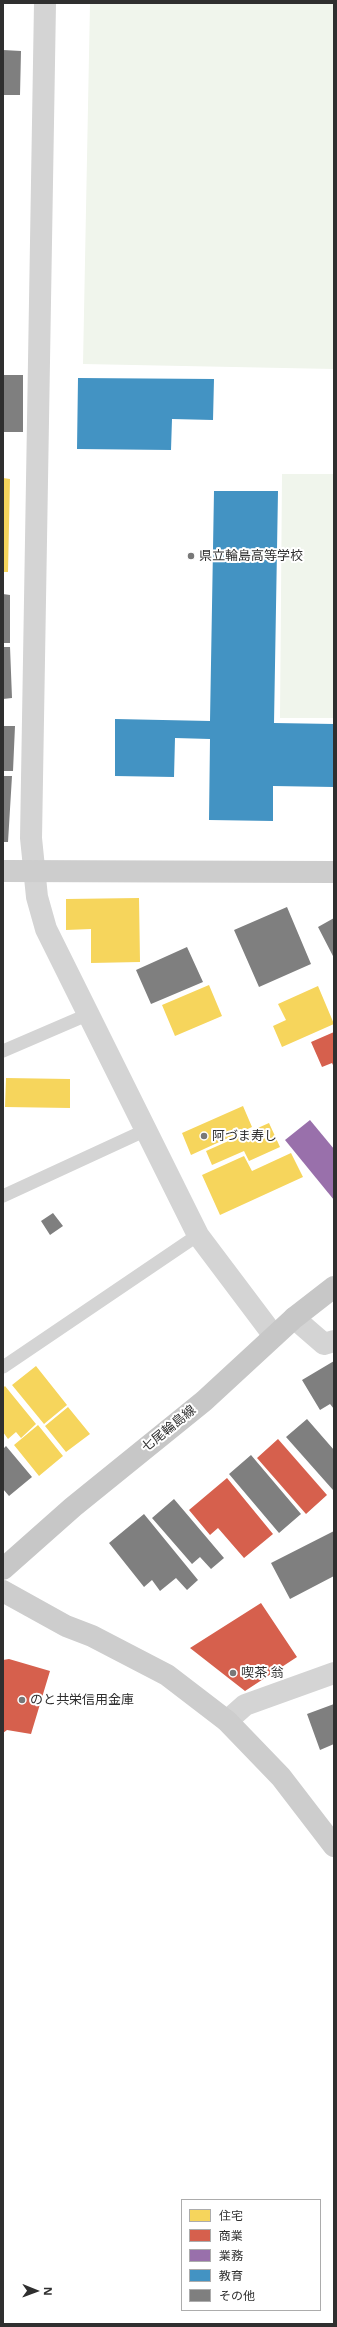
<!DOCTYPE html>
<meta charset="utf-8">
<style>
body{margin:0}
#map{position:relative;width:337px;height:2327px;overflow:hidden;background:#fff;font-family:"Open Sans","Noto Sans JP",sans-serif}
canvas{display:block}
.frame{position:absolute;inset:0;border:4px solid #2f2f2f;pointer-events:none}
.legend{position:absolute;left:181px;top:2199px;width:140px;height:112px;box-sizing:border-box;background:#fff;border:1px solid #acacac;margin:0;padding:5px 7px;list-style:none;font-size:12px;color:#2f2f2f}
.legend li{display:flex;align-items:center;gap:8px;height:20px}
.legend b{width:20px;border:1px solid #acacac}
.north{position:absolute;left:16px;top:2271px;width:40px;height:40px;-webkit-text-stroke:3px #fff;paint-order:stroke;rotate:91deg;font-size:11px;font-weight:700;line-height:16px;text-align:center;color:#2f2f2f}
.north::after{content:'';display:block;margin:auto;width:14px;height:18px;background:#2f2f2f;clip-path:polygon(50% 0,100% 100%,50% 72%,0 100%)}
</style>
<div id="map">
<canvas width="337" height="2327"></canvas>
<div class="frame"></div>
<ul class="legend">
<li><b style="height:11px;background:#f6d55c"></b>住宅</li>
<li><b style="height:11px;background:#d6604d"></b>商業</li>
<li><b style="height:11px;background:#9970ab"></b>業務</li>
<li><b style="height:11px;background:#4393c3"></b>教育</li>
<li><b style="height:11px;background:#7f7f7f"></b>その他</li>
</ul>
<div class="north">N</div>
</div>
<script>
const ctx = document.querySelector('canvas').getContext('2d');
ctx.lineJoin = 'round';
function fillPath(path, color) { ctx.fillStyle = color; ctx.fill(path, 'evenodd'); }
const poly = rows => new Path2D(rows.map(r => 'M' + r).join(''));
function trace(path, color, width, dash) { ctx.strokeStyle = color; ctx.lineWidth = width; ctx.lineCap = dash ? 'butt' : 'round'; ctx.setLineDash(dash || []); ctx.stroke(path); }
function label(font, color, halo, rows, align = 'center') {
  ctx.font = font + ' "Open Sans","Noto Sans JP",sans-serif'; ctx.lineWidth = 4; ctx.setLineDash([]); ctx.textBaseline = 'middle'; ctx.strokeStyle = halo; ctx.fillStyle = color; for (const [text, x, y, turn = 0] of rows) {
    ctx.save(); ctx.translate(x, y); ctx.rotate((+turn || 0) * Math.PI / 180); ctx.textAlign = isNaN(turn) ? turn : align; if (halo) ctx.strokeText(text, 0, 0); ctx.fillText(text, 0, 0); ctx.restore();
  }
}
const green = poly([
 [90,3,334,3,334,369,83,364],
 [282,474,334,474,334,718,280,718]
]);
const homes = poly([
 [3,478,10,479,8,572,3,572],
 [139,898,140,962,91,963,91,929,66,930,66,899],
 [209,985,222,1016,175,1036,162,1005],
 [318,986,334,1024,282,1047,273,1026,286,1020,278,1004],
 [6,1078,70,1079,70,1108,5,1107],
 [243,1106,252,1127,191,1155,182,1133],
 [269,1123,280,1147,249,1161,244,1151,212,1165,206,1151],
 [291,1153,303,1177,220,1215,202,1175,244,1156,252,1171],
 [36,1366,67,1405,44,1424,12,1385],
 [5,1386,36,1424,21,1438,16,1432,8,1439,3,1432,3,1388],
 [68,1407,90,1434,66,1452,45,1426],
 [38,1425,63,1456,39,1476,14,1445]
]);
const shops = poly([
 [334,1032,334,1067,332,1063,322,1067,311,1042],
 [278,1439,327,1495,306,1514,257,1458],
 [227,1478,273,1534,244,1558,218,1528,210,1535,189,1510],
 [261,1603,297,1657,245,1691,190,1648],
 [9,1659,50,1671,31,1734,7,1730,3,1733,3,1660]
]);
const offices = poly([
 [310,1120,334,1149,334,1200,285,1140]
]);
const schools = poly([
 [78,378,214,379,213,420,172,419,171,450,77,449],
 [214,491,278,491,274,723,334,724,334,787,273,786,273,821,209,820,210,739,175,738,174,777,115,776,115,719,210,721]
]);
const building = poly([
 [3,50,21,51,20,95,3,95],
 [3,375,23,375,23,432,3,432],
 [3,594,10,595,10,643,3,643],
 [3,647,10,647,12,698,3,699],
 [3,726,15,726,13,771,3,771],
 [3,776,12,776,8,842,3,842],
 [287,907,311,964,259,987,234,930],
 [334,918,334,958,318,927],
 [187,947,203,982,151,1004,136,970],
 [53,1213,63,1226,50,1235,41,1221],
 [334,1361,334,1409,330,1404,320,1410,302,1380],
 [307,1419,334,1450,333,1490,286,1437],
 [6,1446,32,1477,9,1496,3,1489,3,1449],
 [251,1455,301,1514,279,1533,229,1474],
 [174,1499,224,1558,211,1569,200,1557,192,1564,152,1518],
 [144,1514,198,1580,187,1590,176,1578,160,1591,152,1580,144,1587,109,1543],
 [334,1531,334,1576,290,1599,271,1563],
 [334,1704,334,1744,320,1750,307,1714]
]);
const lane = poly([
 [3,1051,89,1014],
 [3,1196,146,1130],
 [3,1367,198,1235]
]);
const street = poly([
 [45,3,31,838,37,897,46,929,198,1235,274,1336],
 [294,1318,324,1344,334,1341],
 [227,1721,245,1705,334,1673]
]);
const secondary = poly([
 [3,871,334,872],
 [3,1591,66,1626,92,1636,167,1675,227,1721,281,1777,334,1846]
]);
const primary = poly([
 [3,1569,73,1507,204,1401,294,1318,334,1287]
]);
const markers = [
 [191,556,4,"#787878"],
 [204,1136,4,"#787878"],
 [233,1673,4,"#787878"],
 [22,1700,4,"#787878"]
];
const poiNames = [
 ["県立輪島高等学校",199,556],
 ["阿づま寿し",212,1136],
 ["喫茶 翁",241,1673],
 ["のと共栄信用金庫",30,1700]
];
const streetNames = [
 ["七尾輪島線",169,1429,-39]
];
fillPath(green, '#f0f5ec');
fillPath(homes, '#f6d55c');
fillPath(shops, '#d6604d');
fillPath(offices, '#9970ab');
fillPath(schools, '#4393c3');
fillPath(building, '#7f7f7f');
trace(lane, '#d4d4d4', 13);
trace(street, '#d4d4d4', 22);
trace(secondary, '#cdcdcd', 22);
trace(primary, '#c7c7c7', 22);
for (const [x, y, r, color] of markers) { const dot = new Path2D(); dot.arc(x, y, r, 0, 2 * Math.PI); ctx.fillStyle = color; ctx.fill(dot); trace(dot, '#fff', 1.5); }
label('13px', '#2f2f2f', '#fff', poiNames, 'left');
label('13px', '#2f2f2f', '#fff', streetNames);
</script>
